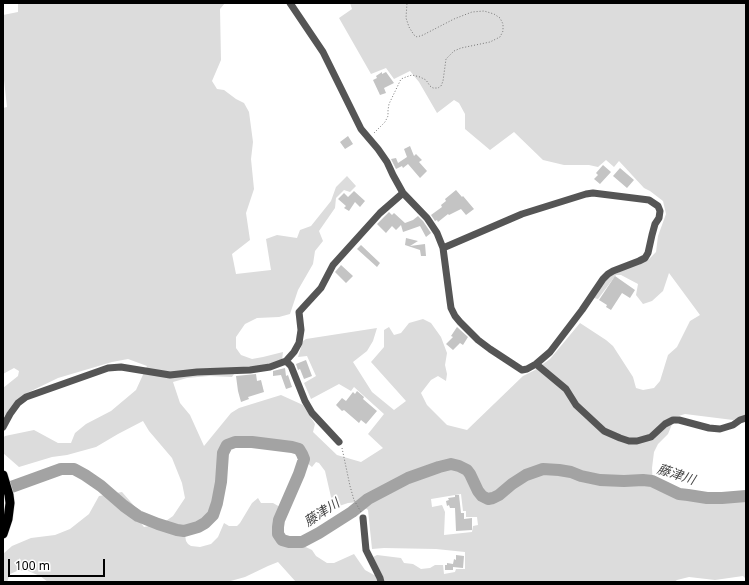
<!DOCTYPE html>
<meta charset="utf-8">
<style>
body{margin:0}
#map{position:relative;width:749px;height:585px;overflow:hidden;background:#fff;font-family:"Noto Sans",sans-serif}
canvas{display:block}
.frame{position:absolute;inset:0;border:4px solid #000;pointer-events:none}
.scale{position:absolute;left:8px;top:559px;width:97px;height:18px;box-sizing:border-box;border:2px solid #000;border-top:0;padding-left:5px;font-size:12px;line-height:14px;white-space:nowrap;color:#000;-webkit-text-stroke:3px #fff;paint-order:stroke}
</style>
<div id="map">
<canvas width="749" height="585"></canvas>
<div class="frame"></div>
<div class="scale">100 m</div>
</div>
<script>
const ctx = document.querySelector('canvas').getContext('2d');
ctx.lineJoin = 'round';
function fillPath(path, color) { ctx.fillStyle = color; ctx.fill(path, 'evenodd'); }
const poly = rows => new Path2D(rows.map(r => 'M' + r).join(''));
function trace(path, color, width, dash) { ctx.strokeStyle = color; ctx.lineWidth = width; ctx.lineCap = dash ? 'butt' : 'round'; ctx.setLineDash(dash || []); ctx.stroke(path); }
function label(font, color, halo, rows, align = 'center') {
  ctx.font = font + ' "Noto Sans","Noto Sans JP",sans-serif'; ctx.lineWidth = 3.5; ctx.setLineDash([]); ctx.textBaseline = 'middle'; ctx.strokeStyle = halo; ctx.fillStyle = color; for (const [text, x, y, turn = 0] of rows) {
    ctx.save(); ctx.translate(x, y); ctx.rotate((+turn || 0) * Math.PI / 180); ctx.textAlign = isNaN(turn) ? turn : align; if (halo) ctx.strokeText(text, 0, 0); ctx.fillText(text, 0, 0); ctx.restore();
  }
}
const green = poly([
 [18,3,225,3,220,9,221,60,212,81,217,89,224,90,236,99,244,103,249,112,253,142,251,159,254,189,246,213,250,240,232,254,236,274,271,270,266,239,277,235,297,238,300,230,311,226,331,201,336,187,347,176,356,186,350,192,344,190,336,198,335,208,319,231,323,241,315,251,313,264,298,290,290,314,279,317,257,318,245,324,236,337,236,348,241,355,252,359,263,357,283,352,282,360,269,365,238,368,232,377,209,376,187,378,173,382,180,403,190,415,204,446,231,413,239,408,281,395,303,405,315,424,313,432,337,455,361,462,383,448,368,434,384,414,354,387,351,391,339,384,311,399,304,383,316,376,307,356,298,357,303,341,306,339,377,328,373,341,367,351,353,362,372,392,394,410,406,401,371,362,384,347,384,330,389,327,394,335,401,333,409,323,423,319,431,323,441,337,447,353,445,365,447,374,446,381,438,376,431,380,421,393,427,405,447,425,467,430,523,376,535,370,550,359,580,323,606,340,613,346,633,377,636,388,643,390,654,388,660,381,668,355,677,347,690,321,700,315,669,273,663,291,652,301,643,304,636,295,638,284,621,275,616,275,598,299,594,298,608,277,649,259,656,252,658,236,666,214,663,201,650,191,644,188,619,161,614,167,606,160,598,167,589,165,564,165,543,160,514,132,490,150,465,129,465,114,459,103,454,100,437,113,419,82,410,71,394,79,386,68,371,74,339,18,352,9,350,3,746,3,746,415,733,420,685,414,675,417,668,434,658,444,654,452,652,468,653,486,678,497,712,503,746,501,746,582,745,582,745,578,743,576,715,580,689,577,677,580,674,582,296,582,278,562,268,566,245,577,227,582,48,582,40,576,26,570,17,571,10,574,7,582,3,582,3,554,12,546,31,538,55,535,70,529,89,514,99,496,122,492,136,508,140,522,144,527,163,523,173,516,185,498,182,483,172,458,149,431,143,421,118,434,96,447,67,455,52,457,19,467,3,453,3,438,5,436,34,430,58,443,71,443,75,433,86,424,111,411,136,390,147,366,128,359,112,362,58,378,25,394,13,404,3,418,3,388,18,376,19,371,14,368,3,374,3,108,7,107,3,71,3,15,18,12],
 [239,439,288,443,300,448,306,454,306,462,312,467,316,462,319,463,325,471,331,497,333,508,348,503,358,502,368,510,372,549,384,548,436,549,465,552,465,569,456,569,455,572,444,574,443,565,435,565,430,568,421,569,413,564,404,563,401,558,377,555,373,557,380,572,374,575,365,570,354,554,334,563,327,563,316,556,312,550,287,538,283,534,282,525,285,513,280,507,273,503,261,503,258,498,252,503,240,523,237,526,229,526,224,523,218,537,211,544,200,547,191,546,188,544,186,541,184,529,194,527,205,521,211,512,216,500,222,449,226,443],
 [461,494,463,511,466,511,466,517,477,517,478,525,473,526,472,532,444,535,445,512,442,505,432,507,431,499]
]);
const river = poly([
 [3,490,61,469,74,469,85,475,101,486,124,506,138,516,158,524,177,530,184,531,198,527,205,523,213,515,217,503,221,482,223,453,227,445,235,442,252,442,292,447,299,449,302,454,304,459,299,474,279,520,278,527,278,534,282,540,289,542,302,542,319,533,352,512,368,499,408,478,439,467,451,464,459,466,467,470,470,474,478,491,482,496,488,499,493,498,499,495,512,484,526,475,543,469,559,470,571,472,581,476,600,480,624,481,643,480,652,481,679,494,688,495,707,498,722,498,746,496]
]);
const building = poly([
 [382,72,382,74,386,72,394,83,384,88,386,93,380,95,373,80,377,78,376,76],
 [348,136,353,144,345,149,340,142],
 [410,146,414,156,416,154,422,160,419,162,427,171,420,178,408,164,403,168,402,166,396,169,391,159,396,158,398,163,407,157,404,149],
 [603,165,611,172,600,184,594,179,598,175,596,173],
 [620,168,634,180,627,188,613,176],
 [456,190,462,197,463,196,474,209,466,215,461,209,449,215,448,214,438,222,437,220,435,221,431,215,442,207,441,205,446,201,445,199],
 [354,191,365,201,360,207,355,202,349,211,344,208,346,206,338,199,344,193,348,197],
 [389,212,392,215,394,213,405,223,413,220,418,216,423,221,431,233,426,237,420,226,403,232,401,225,396,230,392,226,386,233,377,224],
 [406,238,418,241,410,246,425,244,426,256,421,256,420,250,405,245],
 [361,245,380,263,377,267,357,249],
 [341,265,353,276,346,283,335,272],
 [615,276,635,290,630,298,622,293,611,310,606,307,607,305,599,300],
 [457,327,468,337,463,345,460,343,453,350,446,344,453,337,451,336],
 [306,360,312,376,304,379,300,369,298,370,296,364],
 [285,368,286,376,288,375,292,387,286,389,281,375,273,376,273,371],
 [256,374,257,381,261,380,264,392,248,397,249,399,241,402,238,391,236,376],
 [357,391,364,397,363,399,377,411,366,424,361,420,359,423,344,410,342,411,336,405,342,398,346,401,353,392,355,394],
 [455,495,459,495,461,513,464,513,464,519,472,518,472,530,456,531,455,508,450,508,449,505,447,506,446,501,449,500,448,498,455,497],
 [456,555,464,556,463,568,453,567,453,570,445,570,445,565,447,565,447,563,453,564,454,559,456,560]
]);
const path = poly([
 [374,133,385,122,388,116,388,110,389,104,401,79,406,77,412,75,420,77,426,80,430,86,433,88,438,88,441,86,443,81,446,59,454,51,461,48,490,42,500,37,503,31,503,24,500,18,494,14,484,11,472,12,454,19,423,35,417,37,414,35,409,27,406,18,407,3],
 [342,448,350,486,354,500,361,512]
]);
const minor = poly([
 [290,3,323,52,361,129,378,149,387,162,393,175,403,193,427,218,437,233,443,248,450,301,451,308,455,316,460,322,478,340,490,349,522,370,527,369,536,364,550,352,582,310,603,279,608,274,613,271,639,261,645,258,648,253,652,235,655,224,659,218,660,211,658,206,649,200,593,193,586,194,522,214,443,248],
 [286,361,291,366,305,401,312,413,339,442],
 [536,364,566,389,576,405,604,431,620,438,629,441,637,441,651,437,665,424,673,420,679,420,709,428,720,429,733,425,740,420,746,418],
 [3,427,10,414,18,403,26,397,108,368,121,367,170,375,197,372,250,370,270,367,286,361,294,352,299,343,301,330,299,312,321,288,333,265,380,213,403,193],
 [363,518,366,550,380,578,381,582]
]);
const major = poly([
 [3,475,9,495,10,503,8,519,3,534]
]);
const waterNames = [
 ["藤津川",676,475,18],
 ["藤津川",322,513,-33]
];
fillPath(green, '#dcdcdc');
trace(river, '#a3a3a3', 12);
fillPath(building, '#c4c4c4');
trace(major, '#dbdbdb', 10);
trace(path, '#777', 1, [1, 2]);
trace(minor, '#555', 7);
trace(major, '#000', 9);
label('italic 13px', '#444', '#fff', waterNames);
</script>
